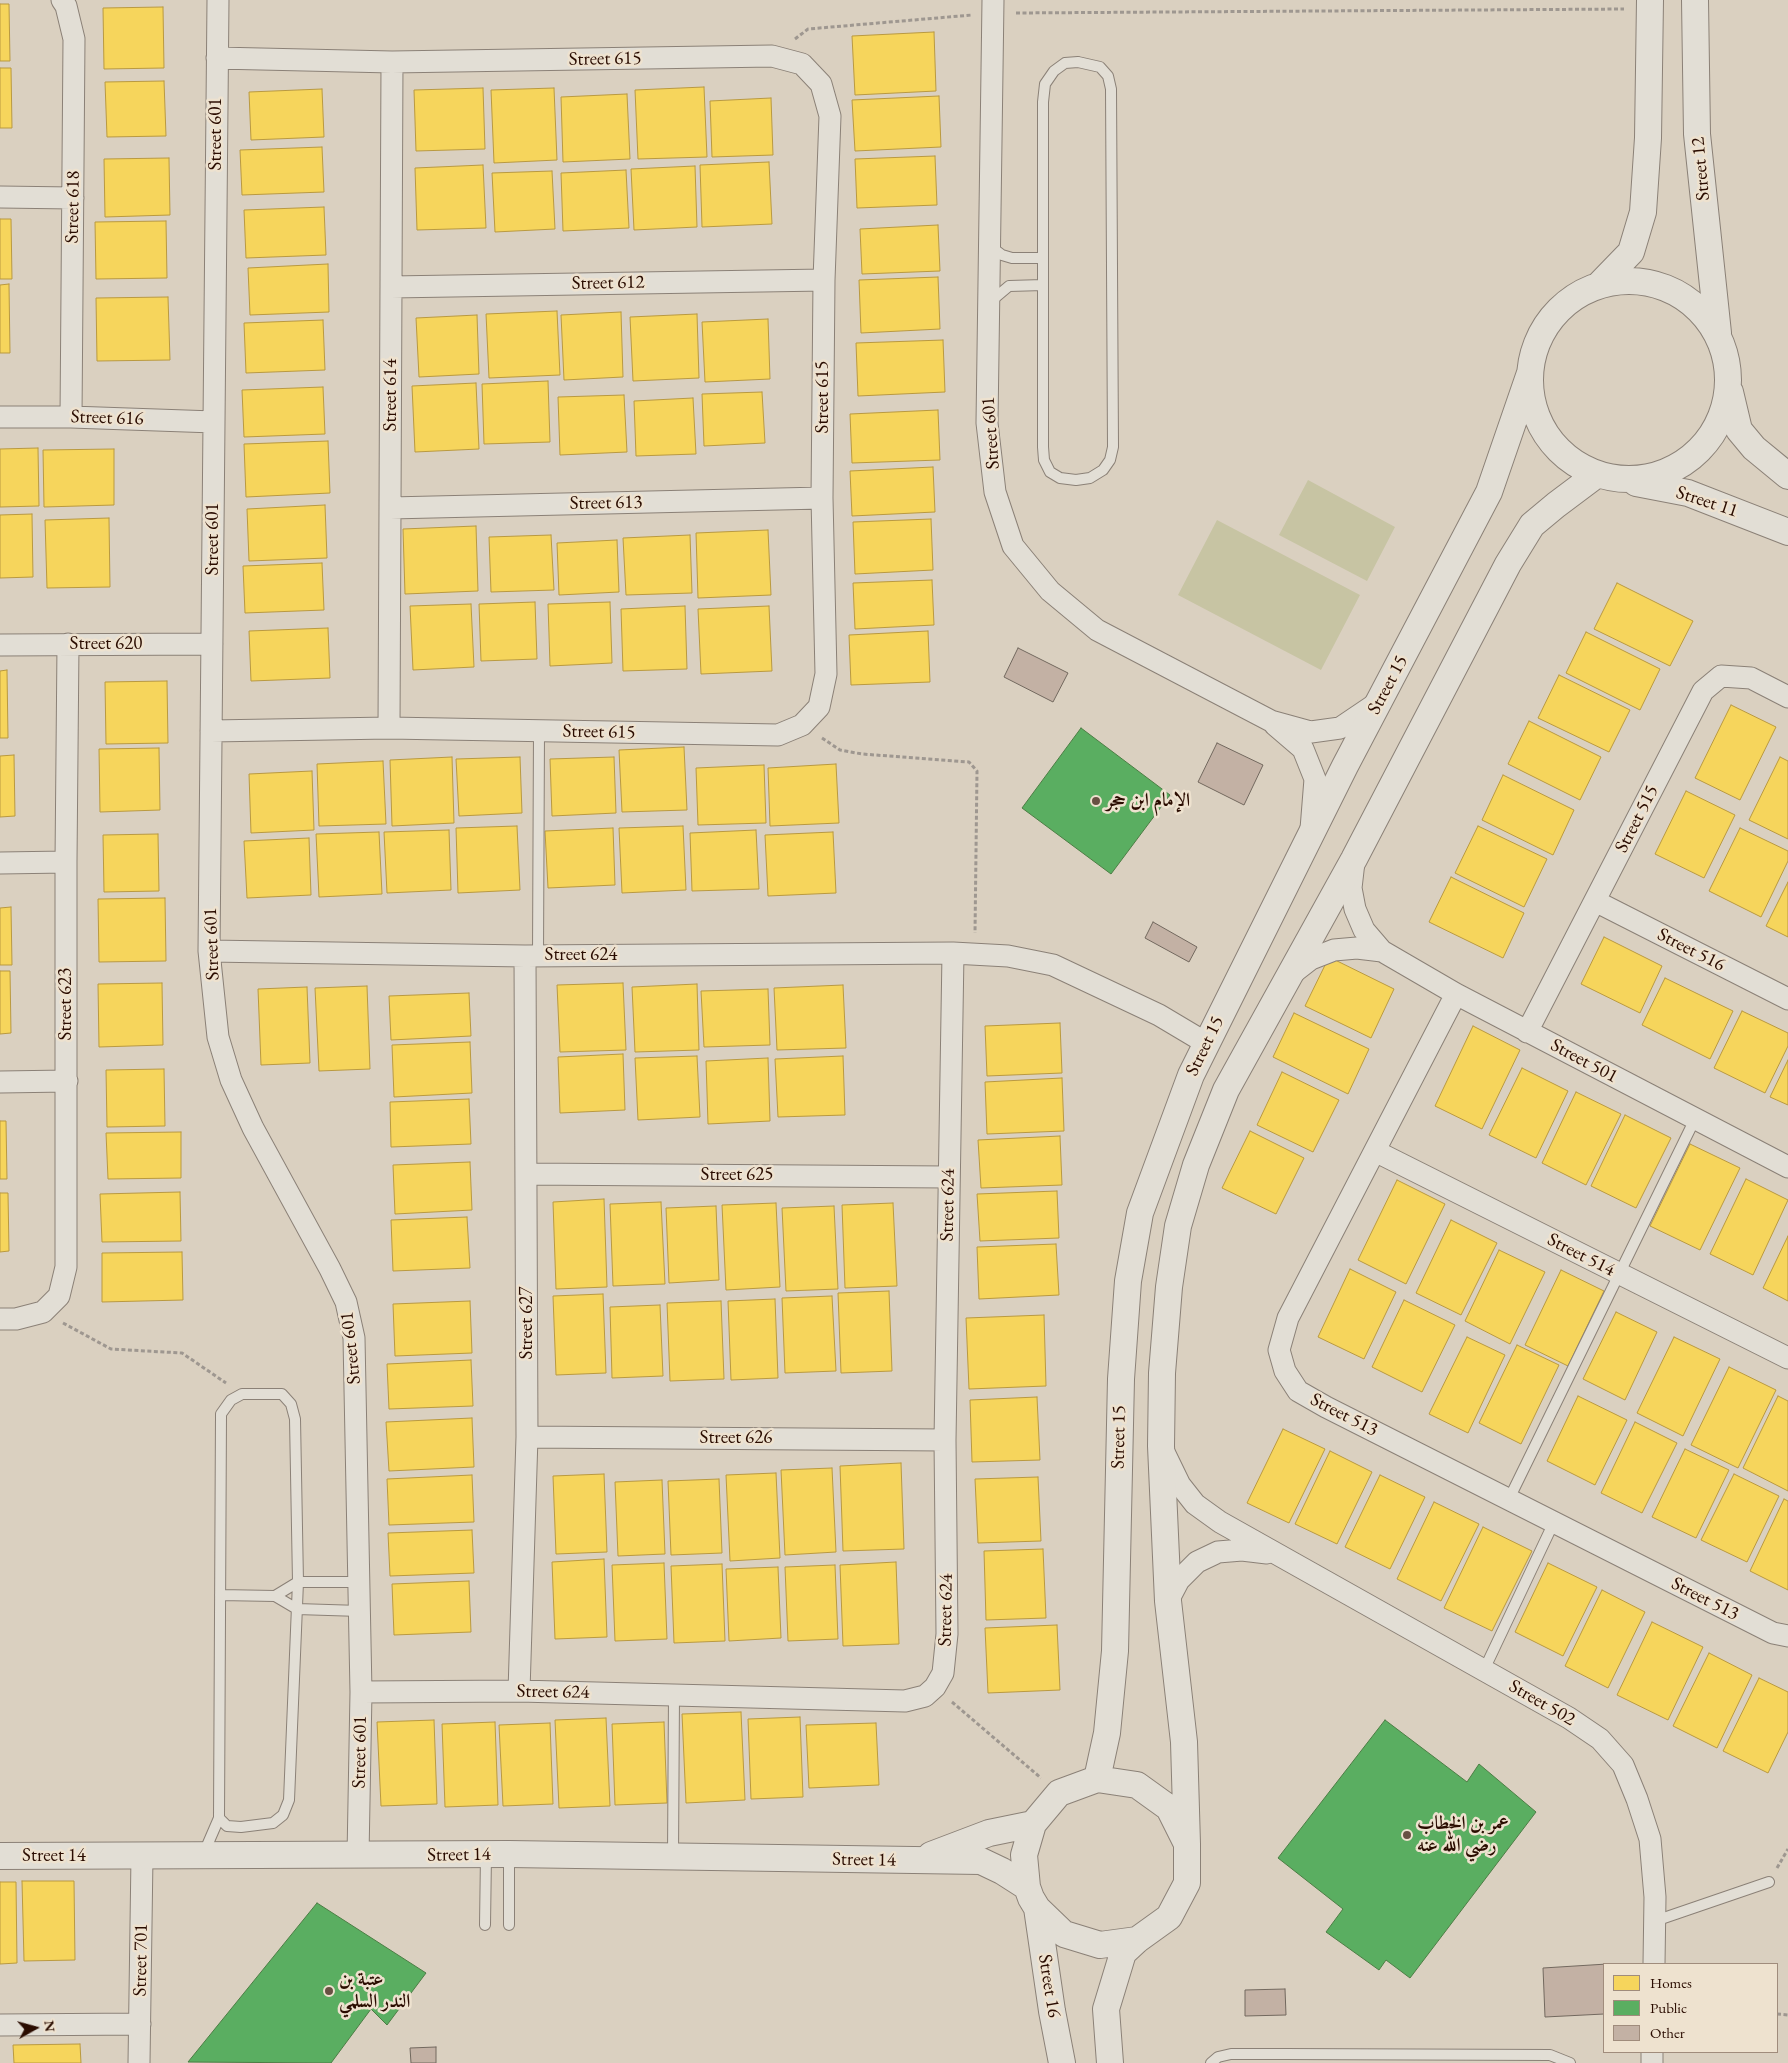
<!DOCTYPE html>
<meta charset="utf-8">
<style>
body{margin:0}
#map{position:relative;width:1788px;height:2063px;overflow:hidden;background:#dad0c0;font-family:"EB Garamond",serif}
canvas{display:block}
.legend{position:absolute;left:1603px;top:1963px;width:175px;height:90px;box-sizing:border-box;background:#eee2cf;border:1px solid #a08c7c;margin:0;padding:6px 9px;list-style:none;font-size:15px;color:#2a0c00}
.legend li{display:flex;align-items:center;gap:10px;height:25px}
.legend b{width:25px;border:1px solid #a08c7c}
.north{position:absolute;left:10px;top:2003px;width:50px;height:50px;-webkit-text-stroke:4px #eee2cf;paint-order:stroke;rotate:83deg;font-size:14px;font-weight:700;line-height:20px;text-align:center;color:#2a0c00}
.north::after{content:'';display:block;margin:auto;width:18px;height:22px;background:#2a0c00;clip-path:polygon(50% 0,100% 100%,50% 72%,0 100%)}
</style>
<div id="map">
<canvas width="1788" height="2063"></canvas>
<ul class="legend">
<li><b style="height:14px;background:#f6d55c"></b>Homes</li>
<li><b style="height:14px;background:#5aae61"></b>Public</li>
<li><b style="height:14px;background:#c3b1a4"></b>Other</li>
</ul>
<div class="north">N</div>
</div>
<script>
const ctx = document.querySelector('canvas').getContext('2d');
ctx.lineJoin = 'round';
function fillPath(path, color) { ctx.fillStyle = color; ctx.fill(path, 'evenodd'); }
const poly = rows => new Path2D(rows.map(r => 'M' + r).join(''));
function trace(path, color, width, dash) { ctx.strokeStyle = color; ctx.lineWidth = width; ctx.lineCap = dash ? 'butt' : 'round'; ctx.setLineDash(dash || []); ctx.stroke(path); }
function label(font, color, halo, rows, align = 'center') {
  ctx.font = font + ' "EB Garamond",Amiri,serif'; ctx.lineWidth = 5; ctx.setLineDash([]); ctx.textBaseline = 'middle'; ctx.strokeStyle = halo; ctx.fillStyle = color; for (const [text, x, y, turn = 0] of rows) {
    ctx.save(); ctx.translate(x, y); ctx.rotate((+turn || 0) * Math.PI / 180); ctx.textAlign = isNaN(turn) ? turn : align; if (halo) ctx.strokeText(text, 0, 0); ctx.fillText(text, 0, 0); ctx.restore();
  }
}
const green = poly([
 [1308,480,1395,527,1367,581,1279,535],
 [1217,520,1360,595,1321,670,1178,595]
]);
const homes = poly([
 [0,4,9,4,10,61,0,61,0,4],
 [163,7,164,68,104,69,103,8,163,7],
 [934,32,936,91,855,95,852,36,934,32],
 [0,68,11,68,12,128,0,128,0,68],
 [164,81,166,136,107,137,105,82,164,81],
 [704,87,707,157,638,159,635,90,704,87],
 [483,88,485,149,416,151,414,90,483,88],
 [554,88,557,160,494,163,491,90,554,88],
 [322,89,324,137,251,140,249,92,322,89],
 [627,94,630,159,563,162,561,97,627,94],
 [939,96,941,147,855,151,852,100,939,96],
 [771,98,773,155,712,157,710,101,771,98],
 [322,147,324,192,242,195,240,150,322,147],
 [935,156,937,205,857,208,855,159,935,156],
 [169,158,170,215,105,217,104,159,169,158],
 [769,162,772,224,702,227,700,165,769,162],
 [483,165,486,228,417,230,415,168,483,165],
 [695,166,697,227,634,230,631,169,695,166],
 [626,170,629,228,563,231,561,173,626,170],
 [552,171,555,229,495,232,492,173,552,171],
 [324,207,326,255,246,258,244,210,324,207],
 [0,219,11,219,12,279,0,279,0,219],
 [166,221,167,278,96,279,95,222,166,221],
 [938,225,940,271,862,274,860,229,938,225],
 [328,264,329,312,250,315,248,268,328,264],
 [938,277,940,329,861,333,859,280,938,277],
 [9,284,10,353,0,353,0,285,9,284],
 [168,297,170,360,97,361,96,298,168,297],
 [557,311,560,375,489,378,486,314,557,311],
 [621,312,623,377,564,380,561,315,621,312],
 [697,314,699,378,633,381,630,317,697,314],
 [477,315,479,374,419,377,416,318,477,315],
 [768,319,770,379,705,382,702,322,768,319],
 [323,320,325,370,246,373,244,323,323,320],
 [943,340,945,392,858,396,856,343,943,340],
 [548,381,550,442,484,444,482,384,548,381],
 [476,383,479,449,415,452,412,386,476,383],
 [323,387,325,434,244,437,242,390,323,387],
 [762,392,765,443,704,446,702,394,762,392],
 [624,395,627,452,560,455,558,397,624,395],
 [693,398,696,454,636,456,634,401,693,398],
 [938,410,940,460,852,463,850,414,938,410],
 [328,441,330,493,246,497,244,444,328,441],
 [38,448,39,506,0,507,0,449,38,448],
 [114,449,114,505,44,507,43,450,114,449],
 [933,467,935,512,852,516,850,471,933,467],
 [325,505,327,558,249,561,247,509,325,505],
 [32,514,33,577,0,578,0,515,32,514],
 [109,518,110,587,47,588,45,520,109,518],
 [931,519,933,570,855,574,853,522,931,519],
 [476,526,478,591,405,594,403,529,476,526],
 [768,530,771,595,698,598,696,533,768,530],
 [551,535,554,590,491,592,489,537,551,535],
 [690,535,692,593,626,595,623,538,690,535],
 [617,540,619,592,559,595,557,543,617,540],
 [322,563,324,610,245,613,243,566,322,563],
 [932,580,934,625,855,629,853,583,932,580],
 [1617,583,1693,621,1670,666,1594,629,1617,583],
 [535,602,537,659,481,661,479,604,535,602],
 [610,602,612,663,550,666,548,604,610,602],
 [471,604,474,667,413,670,410,606,471,604],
 [685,606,687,669,623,671,621,609,685,606],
 [769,606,772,671,701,674,698,609,769,606],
 [328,628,330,678,251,681,249,631,328,628],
 [928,631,930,682,851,685,849,635,928,631],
 [1586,632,1660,669,1640,710,1566,673,1586,632],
 [7,670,8,738,0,738,0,671,7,670],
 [1559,675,1630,710,1609,752,1538,718,1559,675],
 [167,681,168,743,106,744,105,682,167,681],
 [1731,705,1776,727,1740,800,1695,778,1731,705],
 [1529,721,1601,757,1580,800,1508,764,1529,721],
 [684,747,687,810,622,812,619,750,684,747],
 [159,748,160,810,100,812,99,749,159,748],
 [14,755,15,816,0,817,0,756,14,755],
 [452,757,454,823,392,826,390,760,452,757],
 [520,757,522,813,459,816,456,759,520,757],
 [614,757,616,813,552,816,550,759,614,757],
 [1780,757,1788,761,1788,839,1749,820,1780,757],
 [383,761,386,824,319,826,317,764,383,761],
 [836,764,839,823,770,826,768,768,836,764],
 [764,765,766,823,698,825,696,768,764,765],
 [312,771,314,830,251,833,249,774,312,771],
 [1503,775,1574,810,1553,855,1482,820,1503,775],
 [1686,791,1735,815,1704,878,1655,854,1686,791],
 [517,826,520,890,458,893,456,828,517,826],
 [683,826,686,890,622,893,619,828,683,826],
 [1478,826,1547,859,1524,907,1455,873,1478,826],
 [613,828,615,885,548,888,545,831,613,828],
 [1740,828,1788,851,1788,861,1761,917,1709,891,1740,828],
 [449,830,451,890,387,893,384,832,449,830],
 [756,830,759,889,692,891,690,833,756,830],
 [379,832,382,894,319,897,316,834,379,832],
 [833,832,836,893,768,896,765,835,833,832],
 [158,834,159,891,104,892,103,835,158,834],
 [309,838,311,895,247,898,244,841,309,838],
 [1451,877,1524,913,1503,958,1429,922,1451,877],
 [1788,882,1788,937,1766,926,1788,882],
 [165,898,166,961,99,962,98,899,165,898],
 [11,907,12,965,0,965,0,908,11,907],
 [1604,937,1662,966,1640,1013,1581,984,1604,937],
 [1329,957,1394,989,1371,1038,1305,1006,1329,957],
 [0,971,10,971,11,1033,0,1034,0,971],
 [1665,978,1733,1011,1710,1059,1642,1025,1665,978],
 [162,983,163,1045,99,1047,98,984,162,983],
 [623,983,626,1050,560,1052,557,985,623,983],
 [697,984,699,1050,635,1052,632,987,697,984],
 [843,985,846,1048,777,1050,774,988,843,985],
 [367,986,370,1069,319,1071,315,988,367,986],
 [307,987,310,1063,261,1065,258,989,307,987],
 [768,989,770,1045,704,1047,701,991,768,989],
 [469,993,471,1036,391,1040,389,996,469,993],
 [1742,1011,1788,1033,1788,1046,1765,1093,1714,1068,1742,1011],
 [1294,1013,1369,1049,1348,1094,1273,1057,1294,1013],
 [1060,1023,1062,1073,987,1076,985,1026,1060,1023],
 [1473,1026,1520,1050,1482,1129,1435,1106,1473,1026],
 [470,1042,472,1093,394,1097,392,1045,470,1042],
 [623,1054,625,1110,560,1113,558,1057,623,1054],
 [697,1056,700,1117,638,1120,635,1058,697,1056],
 [843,1056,845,1115,778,1117,775,1059,843,1056],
 [768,1058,770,1121,708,1124,706,1061,768,1058],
 [1788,1060,1788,1105,1770,1097,1788,1060],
 [1522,1068,1568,1091,1536,1158,1489,1135,1522,1068],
 [164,1069,165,1126,107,1127,106,1070,164,1069],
 [1282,1072,1339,1100,1313,1152,1257,1125,1282,1072],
 [1062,1078,1064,1131,987,1134,985,1082,1062,1078],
 [1576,1092,1621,1114,1586,1185,1542,1163,1576,1092],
 [469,1099,471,1144,391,1147,390,1102,469,1099],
 [1625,1115,1671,1138,1636,1208,1591,1186,1625,1115],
 [0,1121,6,1121,7,1179,0,1179,0,1121],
 [1250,1131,1304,1158,1276,1214,1222,1188,1250,1131],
 [181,1132,181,1178,108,1179,106,1133,181,1132],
 [1060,1136,1062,1185,981,1188,978,1140,1060,1136],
 [1690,1144,1740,1168,1700,1250,1650,1226,1690,1144],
 [470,1162,472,1210,395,1214,393,1165,470,1162],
 [1746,1179,1788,1200,1753,1275,1710,1254,1746,1179],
 [1397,1180,1445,1204,1406,1284,1358,1260,1397,1180],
 [1057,1191,1059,1238,980,1241,977,1194,1057,1191],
 [180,1192,181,1241,102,1242,100,1194,180,1192],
 [0,1193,8,1193,9,1251,0,1252,0,1193],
 [604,1199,607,1287,556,1289,553,1202,604,1199],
 [661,1202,665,1284,613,1286,610,1204,661,1202],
 [776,1203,780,1287,726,1290,722,1205,776,1203],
 [893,1203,897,1286,845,1288,842,1205,893,1203],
 [716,1206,719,1280,669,1283,666,1208,716,1206],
 [834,1206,838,1289,786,1291,782,1208,834,1206],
 [467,1217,470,1268,393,1271,391,1220,467,1217],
 [1451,1220,1497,1243,1461,1315,1416,1293,1451,1220],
 [1788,1236,1788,1301,1763,1288,1788,1236],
 [1056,1244,1059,1295,979,1299,977,1247,1056,1244],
 [1499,1250,1545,1272,1510,1344,1465,1321,1499,1250],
 [182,1252,183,1300,102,1302,102,1253,182,1252],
 [1350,1269,1396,1292,1364,1359,1318,1337,1350,1269],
 [1561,1270,1604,1291,1568,1366,1525,1345,1561,1270],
 [889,1291,892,1371,841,1373,838,1293,889,1291],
 [603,1294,606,1373,556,1375,553,1296,603,1294],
 [832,1296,836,1371,785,1373,782,1298,832,1296],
 [775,1299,778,1378,731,1380,728,1301,775,1299],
 [1404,1300,1455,1325,1422,1392,1372,1367,1404,1300],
 [470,1301,472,1353,395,1356,393,1304,470,1301],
 [721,1301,724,1379,670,1381,667,1303,721,1301],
 [660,1305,663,1376,612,1378,610,1307,660,1305],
 [1616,1312,1657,1332,1625,1400,1583,1379,1616,1312],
 [1044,1315,1046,1386,969,1389,966,1318,1044,1315],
 [1467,1337,1505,1355,1468,1433,1429,1414,1467,1337],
 [1674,1337,1720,1359,1683,1436,1637,1413,1674,1337],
 [1517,1345,1559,1365,1521,1444,1479,1423,1517,1345],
 [471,1360,473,1406,389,1409,387,1364,471,1360],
 [1729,1367,1776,1390,1738,1468,1691,1445,1729,1367],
 [1578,1396,1627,1420,1595,1485,1547,1461,1578,1396],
 [1778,1396,1788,1401,1788,1491,1743,1468,1778,1396],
 [1037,1397,1040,1460,972,1462,970,1400,1037,1397],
 [472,1418,474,1467,389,1471,386,1422,472,1418],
 [1635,1422,1677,1443,1642,1513,1601,1493,1635,1422],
 [1283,1429,1325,1449,1289,1523,1247,1503,1283,1429],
 [1685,1449,1729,1470,1696,1538,1652,1517,1685,1449],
 [1330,1451,1372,1472,1337,1544,1295,1524,1330,1451],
 [901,1463,904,1549,843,1551,840,1466,901,1463],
 [832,1468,836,1552,785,1555,781,1470,832,1468],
 [776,1473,780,1558,730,1561,726,1475,776,1473],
 [604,1474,607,1552,556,1554,553,1476,604,1474],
 [1734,1474,1779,1496,1747,1562,1701,1540,1734,1474],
 [472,1475,474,1522,389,1525,387,1479,472,1475],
 [1380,1475,1425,1497,1390,1569,1345,1547,1380,1475],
 [1038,1477,1041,1541,978,1543,975,1479,1038,1477],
 [719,1479,722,1553,671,1555,668,1481,719,1479],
 [662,1480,665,1554,618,1556,615,1482,662,1480],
 [1784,1499,1788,1501,1788,1590,1750,1571,1784,1499],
 [1434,1502,1479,1524,1441,1601,1397,1579,1434,1502],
 [1483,1527,1532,1551,1492,1631,1444,1608,1483,1527],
 [472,1530,474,1573,390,1576,388,1533,472,1530],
 [1043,1549,1046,1618,986,1620,984,1551,1043,1549],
 [604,1559,607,1637,555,1639,552,1562,604,1559],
 [896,1562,899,1644,843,1646,840,1565,896,1562],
 [664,1563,667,1639,615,1641,612,1565,664,1563],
 [1548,1563,1597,1587,1563,1656,1515,1632,1548,1563],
 [722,1564,725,1641,674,1643,671,1566,722,1564],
 [835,1565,838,1639,788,1641,785,1567,835,1565],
 [778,1567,781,1638,729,1641,726,1569,778,1567],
 [469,1581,471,1632,394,1635,392,1584,469,1581],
 [1602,1590,1645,1612,1608,1688,1565,1666,1602,1590],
 [1652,1622,1703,1647,1668,1720,1617,1695,1652,1622],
 [1057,1625,1060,1690,988,1693,985,1628,1057,1625],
 [1709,1653,1752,1675,1717,1748,1673,1726,1709,1653],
 [1759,1678,1788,1692,1788,1732,1768,1773,1723,1751,1759,1678],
 [741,1712,745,1800,686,1803,682,1714,741,1712],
 [800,1717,803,1797,751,1799,748,1719,800,1717],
 [606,1718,610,1806,559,1808,555,1720,606,1718],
 [434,1720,437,1804,381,1806,377,1722,434,1720],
 [495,1722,498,1805,445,1807,442,1724,495,1722],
 [664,1722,667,1803,615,1805,612,1724,664,1722],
 [550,1723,553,1804,503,1806,499,1725,550,1723],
 [876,1723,879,1785,809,1788,806,1725,876,1723],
 [22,1881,74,1881,75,1960,24,1961,22,1881],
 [0,1882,16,1882,17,1963,0,1964,0,1882],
 [80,2044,81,2063,14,2063,13,2045,80,2044]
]);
const public = poly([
 [1081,728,1170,795,1111,874,1022,808,1081,728],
 [1385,1720,1467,1782,1479,1764,1536,1812,1410,1978,1386,1960,1379,1970,1326,1932,1343,1909,1278,1858,1385,1720],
 [317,1903,426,1973,387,2025,371,2009,331,2063,188,2062,317,1903]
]);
const building = poly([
 [1018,648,1068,673,1053,702,1004,677,1018,648],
 [1217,743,1263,765,1244,805,1198,782,1217,743],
 [1153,922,1197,947,1189,962,1145,938,1153,922],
 [1604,1964,1604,2014,1545,2017,1543,1968,1607,1964,1604,1964],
 [1285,1989,1286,2015,1245,2016,1245,1990,1285,1989],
 [436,2047,436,2063,411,2063,410,2048,436,2047]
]);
const path = poly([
 [1016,13,1624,9],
 [795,39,808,29,972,15],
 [822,738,840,750,862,754,969,762,977,771,975,933],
 [63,1323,111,1349,182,1353,226,1383],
 [952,1702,1041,1778],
 [1777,1868,1788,1849],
 [1777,2014,1788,2015]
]);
const service = poly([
 [1078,62,1100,67,1108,76,1111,89,1113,447,1110,460,1103,470,1090,478,1076,480,1060,478,1050,472,1044,460,1043,447,1043,102,1045,84,1054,71,1065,63,1078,62],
 [990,246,1002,255,1012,258,1043,258],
 [990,302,1009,286,1043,285],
 [538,955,539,731],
 [1509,1499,1695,1119],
 [220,1595,275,1596,297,1609,360,1611],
 [275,1596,298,1582,360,1582],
 [1484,1670,1554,1522],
 [203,1855,219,1818,221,1414,231,1400,242,1394,282,1394,291,1404,295,1419,298,1582,289,1800,283,1815,273,1823,241,1827,227,1826,219,1818],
 [673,1856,674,1695],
 [1655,1921,1769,1882],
 [485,1925,486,1855],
 [509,1925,509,1854],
 [1211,2063,1218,2057,1231,2054,1283,2054,1550,2055,1570,2063]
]);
const minor = poly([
 [62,0,66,6,74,39,71,417],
 [218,0,209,951,218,1037,231,1080,253,1128,330,1269,346,1302,354,1338,361,1692,358,1856],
 [993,0,987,423,995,492,1013,546,1050,591,1097,630,1271,721,1311,732,1340,728,1380,701],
 [0,197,73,198],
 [391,287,824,280],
 [0,417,71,417,214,422],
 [390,508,822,498],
 [0,645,212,644],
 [1275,725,1303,749,1315,779,1311,829],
 [389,728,392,62],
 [211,731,389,728,778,735,802,725,819,707,826,674,822,498,824,280,830,116,821,84,802,64,772,56,392,62,217,58],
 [1354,862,1351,888,1355,909,1364,930,1382,951,1456,994,1788,1167],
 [0,863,66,862],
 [1595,901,1788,999],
 [209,951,525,956,953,953,1008,956,1053,965,1159,1015,1206,1043],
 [1293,973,1311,959,1334,950,1357,948,1382,951],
 [1456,994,1288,1318,1279,1350,1285,1371,1298,1391,1326,1407,1773,1633,1788,1636],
 [1527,1032,1703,691,1721,676,1751,678,1788,697],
 [0,1082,67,1081],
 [1375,1151,1788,1358],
 [526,1174,948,1177],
 [0,1319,16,1319,43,1312,59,1296,66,1267,66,862,68,644],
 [527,1437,945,1440],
 [1163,1450,1180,1485,1195,1504,1220,1522,1569,1718,1600,1739,1623,1765,1637,1799,1650,1839,1655,1897,1654,1964],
 [1168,1601,1179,1580,1197,1562,1218,1552,1242,1550,1267,1553],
 [519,1691,527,1437,525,956],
 [361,1692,519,1691,905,1701,925,1696,935,1687,943,1673,947,1634,945,1440,953,953],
 [0,2025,140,2024],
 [139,2063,142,1856],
 [1652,2063,1652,2052]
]);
const tertiary = poly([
 [1695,0,1697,134,1718,333],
 '1530 380a99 99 0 1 1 198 0a99 99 0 1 1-198 0Z',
 [1599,285,1631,252,1643,212,1648,138,1650,0],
 [1730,392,1739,430,1754,448,1788,476],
 [1636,483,1688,493,1788,532],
 [1097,1779,1107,1733,1115,1651,1121,1379,1128,1281,1140,1213,1191,1075,1345,766,1489,492,1530,373],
 [1187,1844,1184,1742,1168,1601,1161,1446,1162,1373,1169,1287,1178,1226,1196,1165,1226,1090,1354,859,1508,564,1532,525,1556,505,1596,475],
 [931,1855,989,1833,1033,1824],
 [0,1856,509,1854,981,1861,1002,1871,1027,1887],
 [1037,1908,1052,2011,1062,2063],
 [1110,2063,1106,2009,1123,1953,1137,1940,1169,1917,1187,1883,1187,1844,1169,1808,1137,1785,1097,1779,1059,1793,1033,1824,1024,1855,1027,1887,1031,1898,1037,1908,1064,1934,1100,1945,1137,1940]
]);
const markers = [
 [1096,801,5,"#685143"],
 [1407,1835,5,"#685143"],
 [329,1991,5,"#685143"]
];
const streetNames = [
 ["Street 615",605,59,-1],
 ["Street 601",216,134,-90],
 ["Street 12",1701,169,-95],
 ["Street 618",73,207,-89],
 ["Street 612",608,283,-1],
 ["Street 614",391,395,-90],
 ["Street 615",823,397,-90],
 ["Street 616",107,418,2],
 ["Street 601",991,433,-94],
 ["Street 11",1707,502,18],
 ["Street 613",606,503,-1],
 ["Street 601",213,539,-90],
 ["Street 620",106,644],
 ["Street 15",1388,685,-62],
 ["Street 615",599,732,1],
 ["Street 515",1637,819,-63],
 ["Street 601",212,944,-92],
 ["Street 516",1691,950,27],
 ["Street 624",581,955],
 ["Street 623",66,1004,-90],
 ["Street 15",1205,1046,-64],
 ["Street 501",1584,1061,28],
 ["Street 625",737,1175],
 ["Street 624",948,1205,-89],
 ["Street 514",1581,1255,27],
 ["Street 627",527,1323,-90],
 ["Street 601",351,1348,-96],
 ["Street 513",1344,1415,27],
 ["Street 15",1119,1437,-89],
 ["Street 626",736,1438],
 ["Street 513",1705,1599,27],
 ["Street 624",946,1610,-89],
 ["Street 624",553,1692,1],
 ["Street 502",1542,1703,30],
 ["Street 601",360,1752,-89],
 ["Street 14",459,1855,-1],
 ["Street 14",54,1856],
 ["Street 14",864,1860,1],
 ["Street 701",141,1960,-89],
 ["Street 16",1049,1986,81]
];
const poiNames = [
 ["الإمام ابن حجر",1106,801],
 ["عمر بن الخطاب",1417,1824],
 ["رضي الله عنه",1417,1846],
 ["عتبة بن",339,1980],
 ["الندر السلمي",339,2002]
];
fillPath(green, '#c7c4a3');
fillPath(homes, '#f6d55c');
trace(homes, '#b99940', 1);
fillPath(public, '#5aae61');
trace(public, '#4c7d44', 1);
fillPath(building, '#c3b1a4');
trace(building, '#72685e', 1);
trace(service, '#8b8177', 12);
trace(minor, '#8b8177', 23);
trace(tertiary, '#8b8177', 28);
trace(path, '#9e9790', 3, [4, 2.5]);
trace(service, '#e2ded5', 10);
trace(minor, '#e2ded5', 21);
trace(tertiary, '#e2ded5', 26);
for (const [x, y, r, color] of markers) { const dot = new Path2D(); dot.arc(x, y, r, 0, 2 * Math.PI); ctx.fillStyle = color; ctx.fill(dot); trace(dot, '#eee2cf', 2); }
label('19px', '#2a0c00', '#eee2cf', streetNames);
label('bold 19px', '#2a0c00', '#eee2cf', poiNames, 'left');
</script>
